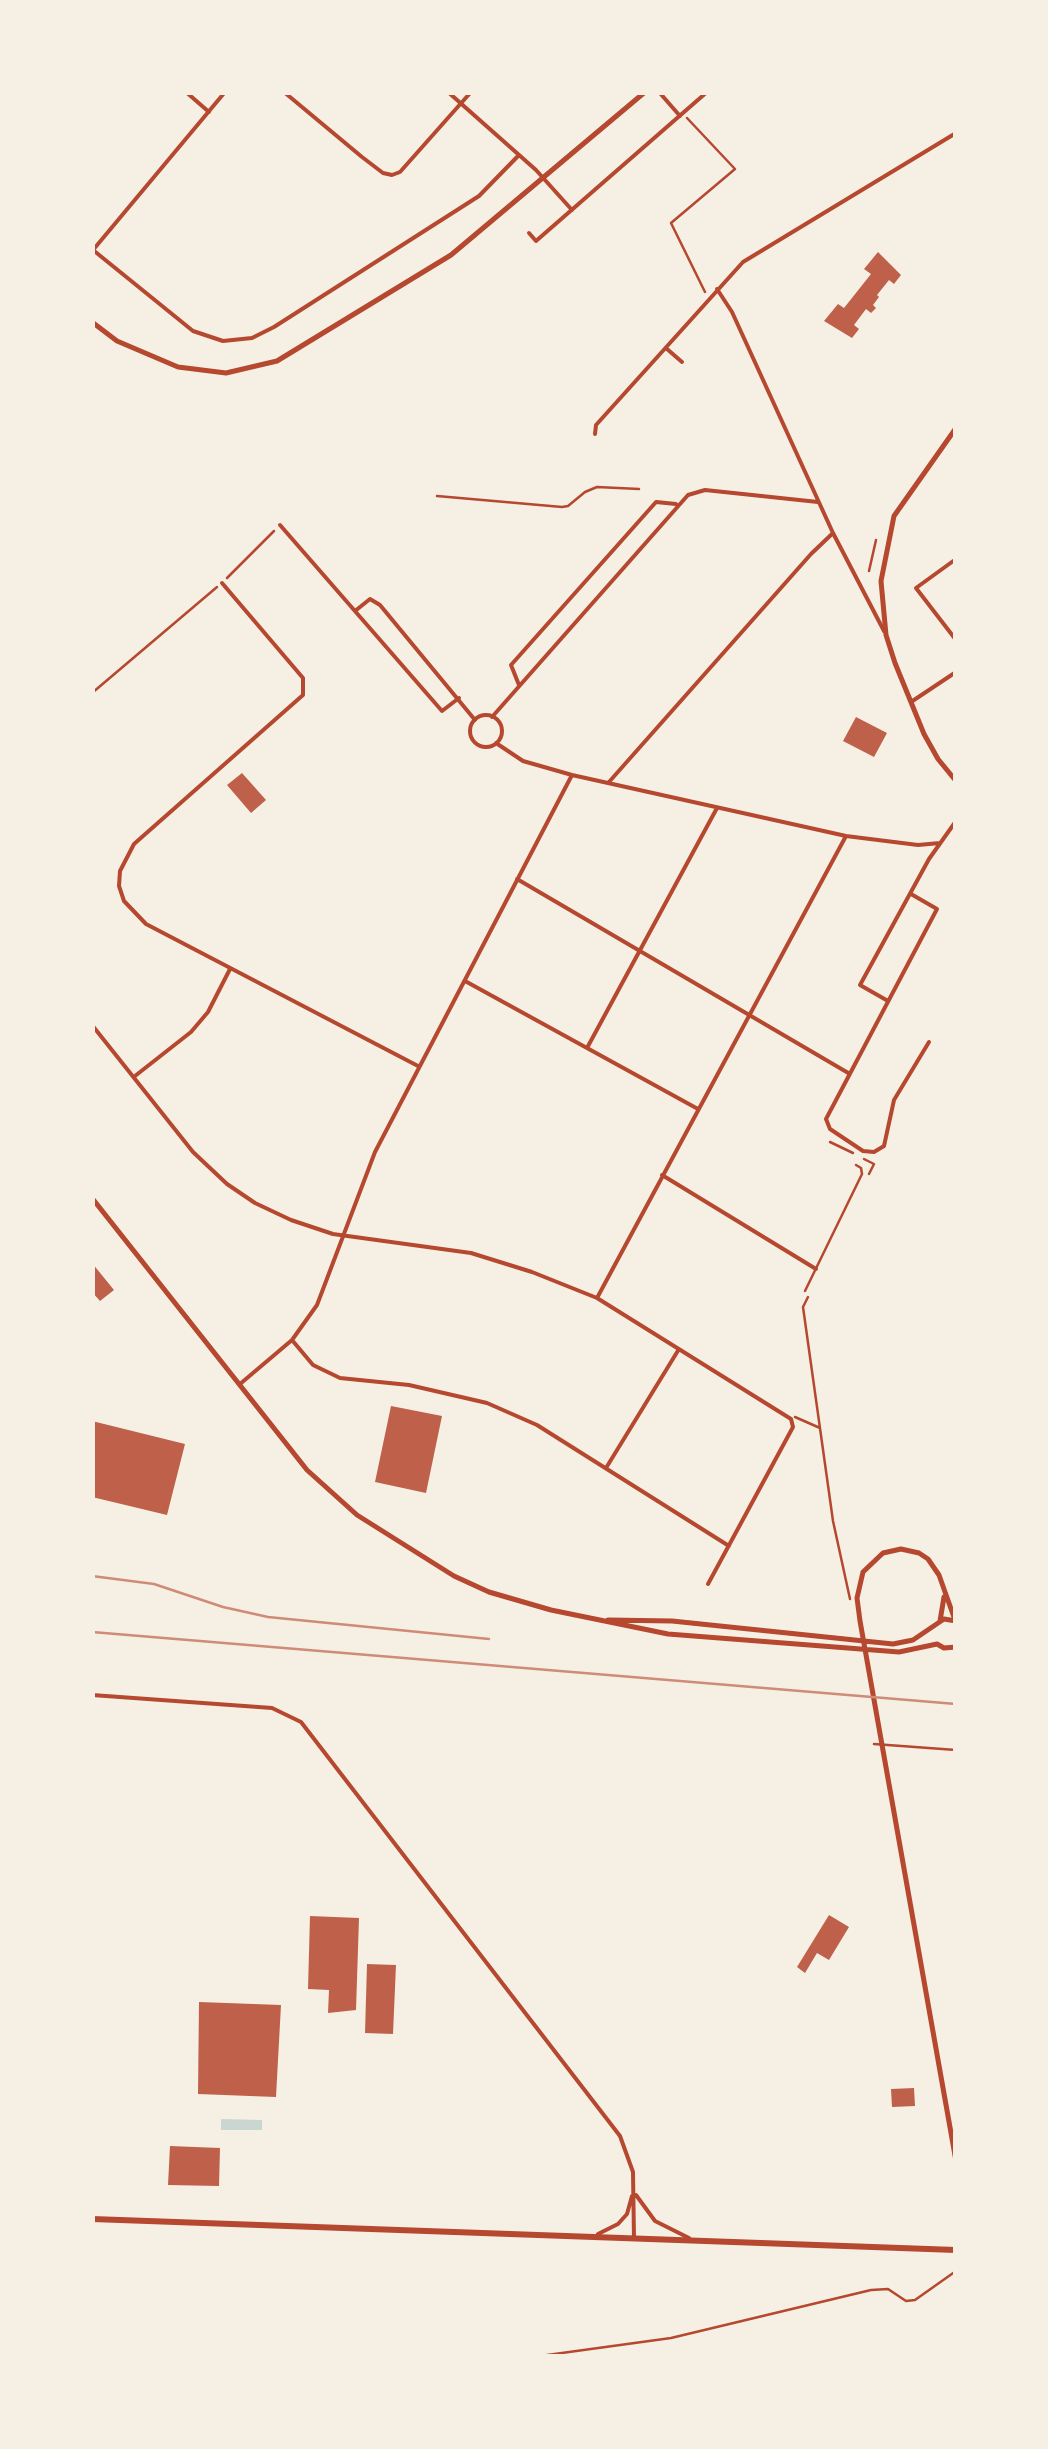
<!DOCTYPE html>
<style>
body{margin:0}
#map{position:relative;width:1048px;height:2449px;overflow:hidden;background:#f6efe4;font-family:Manrope,sans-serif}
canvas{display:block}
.frame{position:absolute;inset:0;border:95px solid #f6efe4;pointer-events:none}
</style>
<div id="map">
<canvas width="1048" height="2449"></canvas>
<div class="frame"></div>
</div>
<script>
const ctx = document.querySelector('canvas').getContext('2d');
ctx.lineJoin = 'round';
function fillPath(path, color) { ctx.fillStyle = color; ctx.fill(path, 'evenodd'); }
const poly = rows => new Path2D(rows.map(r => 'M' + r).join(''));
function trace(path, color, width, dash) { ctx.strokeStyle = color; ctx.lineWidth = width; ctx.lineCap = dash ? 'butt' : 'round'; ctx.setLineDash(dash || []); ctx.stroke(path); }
const water = poly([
 [221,2119,262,2120,262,2130,221,2130]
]);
const building = poly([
 [878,252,901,275,894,284,889,280,877,295,879,297,873,305,876,308,871,313,866,309,854,325,859,329,852,338,824,321,838,304,844,308,871,274,864,269],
 [856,717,887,733,874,757,843,741],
 [242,773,266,800,251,813,227,785],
 [92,1263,114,1290,100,1301,92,1292],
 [391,1406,442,1416,426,1493,375,1482],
 [92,1421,185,1444,167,1515,92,1497],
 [829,1915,849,1927,829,1960,817,1953,805,1973,797,1967],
 [310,1916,359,1918,356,2010,328,2013,329,1990,308,1989],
 [367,1964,396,1965,393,2034,365,2033],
 [199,2002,281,2005,276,2097,198,2094],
 [914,2088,915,2106,892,2107,891,2089],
 [170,2146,220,2148,219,2186,168,2185]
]);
const path = poly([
 [687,118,735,169,671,223,705,292],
 [869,571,876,540],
 [227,578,274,531],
 [92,693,217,587],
 [830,1142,853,1153],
 [864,1159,874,1164,869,1174],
 [808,1297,803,1307,833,1521,850,1599],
 [795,1417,820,1428],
 [540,2356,671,2338,871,2290,888,2289,906,2301,915,2300,956,2271]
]);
const service = poly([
 [805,1291,862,1174,861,1168,856,1165],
 [874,1744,956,1750]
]);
const pedestrian = poly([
 [437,496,562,507,568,506,585,492,597,487,639,489]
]);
const minor = poly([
 [186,92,209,112],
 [284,92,362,157,383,173,392,175,400,172,471,92],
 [448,92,536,170,572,210],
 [659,92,680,116],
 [529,233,536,241,707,92],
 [93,250,193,331,223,341,252,338,274,327,479,196,519,155],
 [93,250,225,92],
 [717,289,732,312,833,533,884,631],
 [667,349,682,362],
 [595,434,596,425,743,262,956,133],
 [280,525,442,711,459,698],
 [956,559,916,588,956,640],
 [222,583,303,678,303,695,134,844,120,871,119,886,124,901,146,924,418,1066],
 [355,611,370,599,380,605,475,720],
 [519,685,511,665,656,502,676,504],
 [911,702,956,672],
 '470 731a16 16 0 1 1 32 0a16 16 0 1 1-32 0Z',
 [492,717,688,495,705,490,818,502],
 [496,743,523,761,572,775,846,836,918,845,940,843],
 [609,782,811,554,833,533],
 [517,879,850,1074],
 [911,894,937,909,826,1119,830,1129,863,1151,874,1152,884,1146,894,1100,929,1042],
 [465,981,698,1109],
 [888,1001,860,985,929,859,956,821],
 [92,1025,193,1152,227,1184,255,1203,291,1220,333,1234,471,1253,532,1272,597,1298,791,1419,793,1427,708,1584],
 [587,1048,717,808],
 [135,1076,191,1032,208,1012,230,969],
 [662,1175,816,1269],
 [597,1298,846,836],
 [292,1340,313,1365,340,1378,409,1385,487,1403,537,1425,729,1546],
 [240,1384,292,1340,317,1305,375,1152,572,775],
 [606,1468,679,1349],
 [92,1695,272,1708,301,1722,620,2136,633,2172,634,2239],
 [636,2195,655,2221,689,2238],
 [598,2234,618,2224,627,2214,632,2196]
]);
const tertiary = poly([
 [92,322,117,341,178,367,226,373,277,361,451,255,645,92],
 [956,428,894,516,881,581,886,635,895,663,924,734,938,759,956,781],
 [92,1198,307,1470,357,1515,454,1576,489,1592,551,1610,668,1634,899,1652,937,1644,944,1648,956,1647],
 [608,1620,672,1621,893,1644,913,1640,944,1619,956,1621],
 [955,1620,939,1575,928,1559,919,1553,901,1549,883,1553,863,1572,857,1598,860,1621,956,2161],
 [940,1621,944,1597]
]);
const secondary = poly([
 [92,2219,956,2250]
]);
const rail = poly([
 [92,1576,154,1584,223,1607,268,1617,489,1639],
 [92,1632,956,1704]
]);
fillPath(water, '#c9d6d2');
fillPath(building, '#bf614a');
trace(path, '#b5482f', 2.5);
trace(service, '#b5482f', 2.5);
trace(pedestrian, '#b5482f', 2.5);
trace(minor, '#b5482f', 4);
trace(tertiary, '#b5482f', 5);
trace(secondary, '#b5482f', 6);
trace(rail, '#cf8b77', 2.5);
</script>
